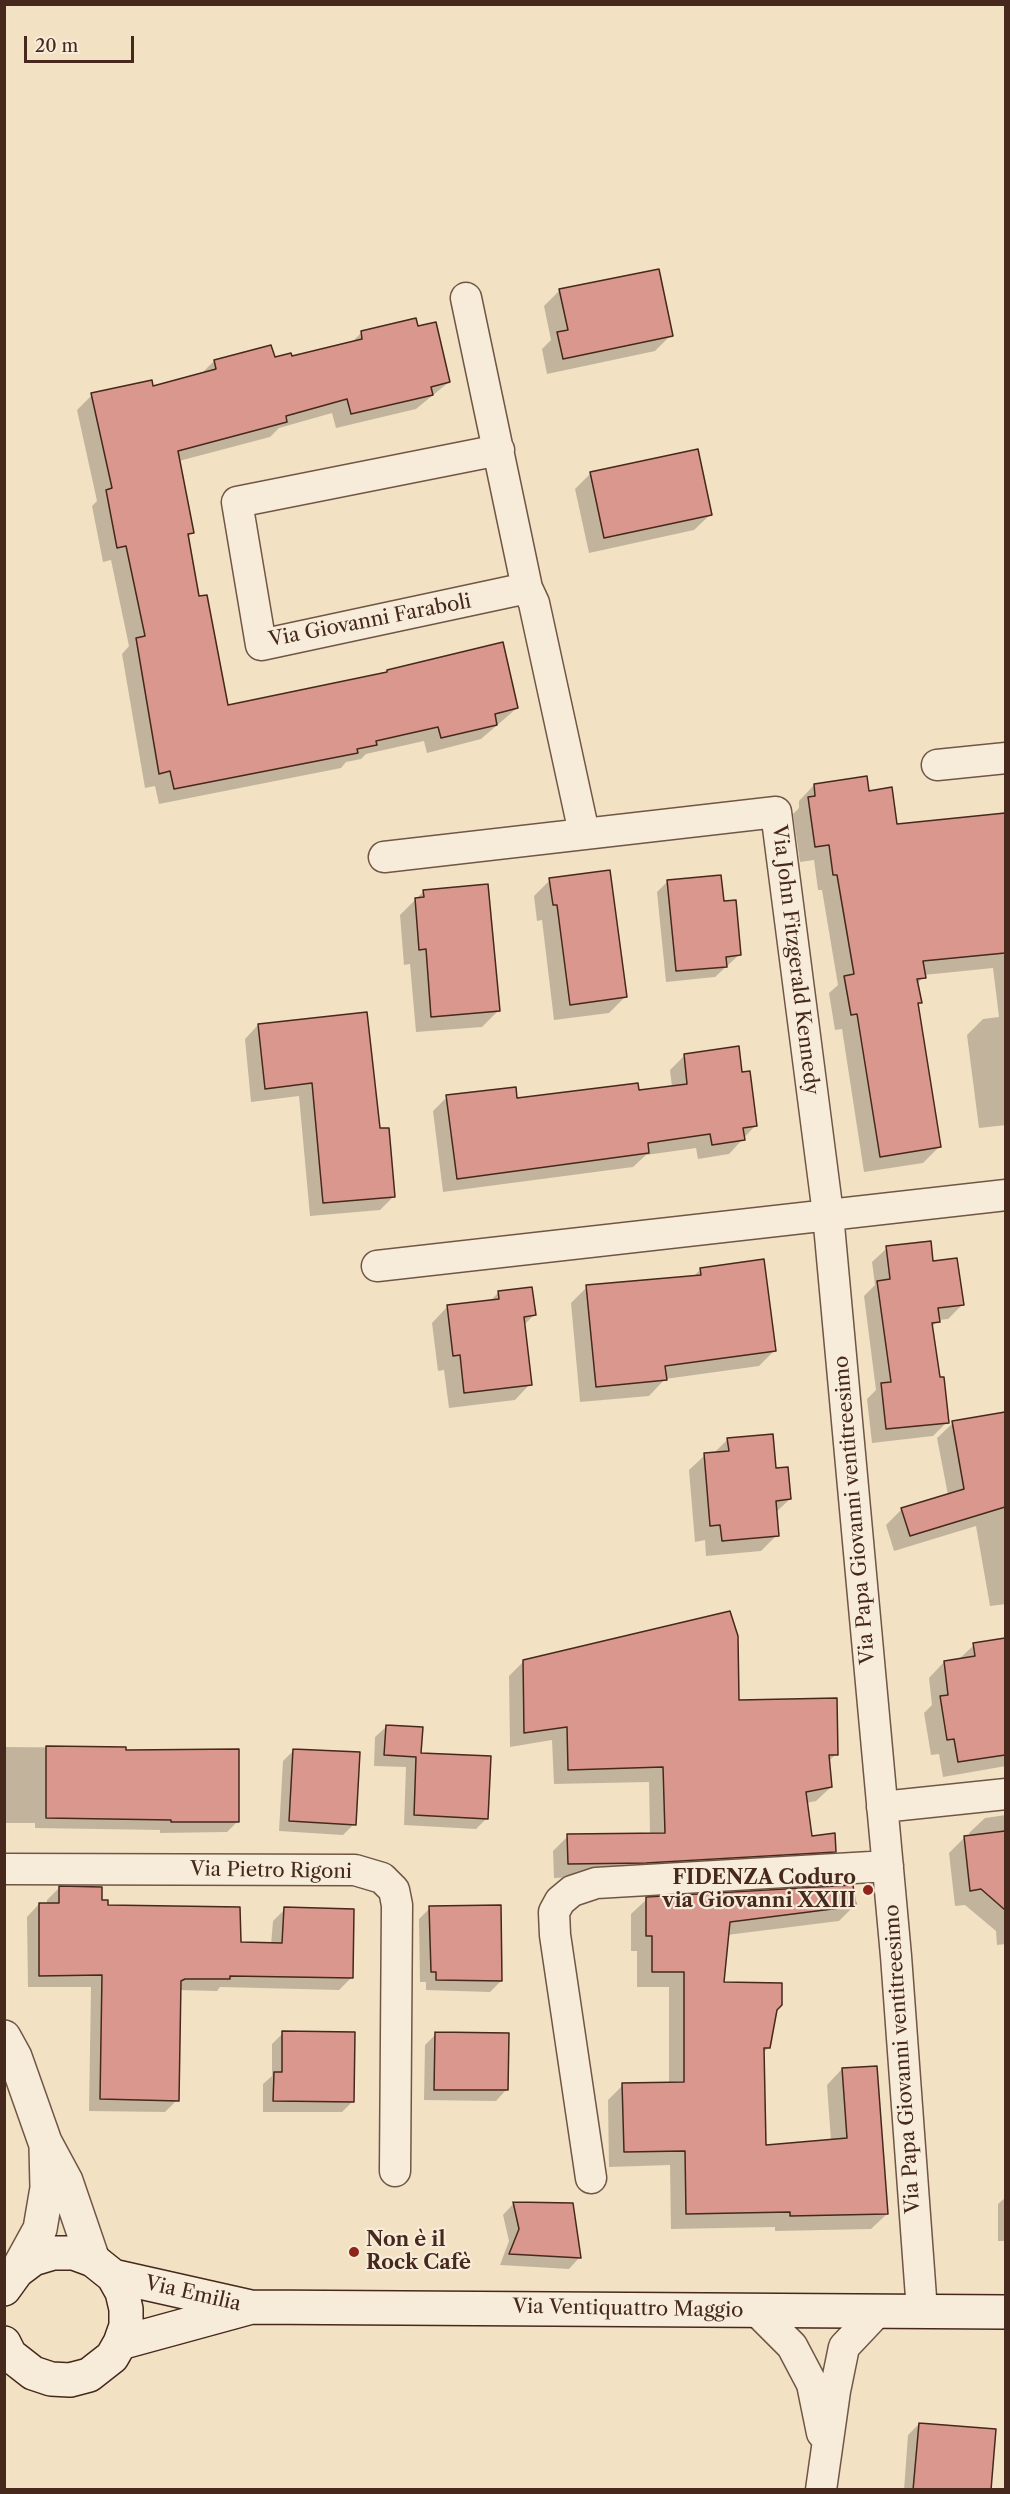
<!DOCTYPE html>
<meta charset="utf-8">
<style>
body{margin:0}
#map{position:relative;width:1010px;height:2494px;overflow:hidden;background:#f3e1c4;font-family:"Libre Caslon Text",serif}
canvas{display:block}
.frame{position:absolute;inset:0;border:6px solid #46281c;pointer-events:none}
.scale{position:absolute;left:24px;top:36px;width:110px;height:27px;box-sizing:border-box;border:3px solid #46281c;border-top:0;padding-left:8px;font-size:18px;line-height:21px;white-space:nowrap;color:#46281c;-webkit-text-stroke:4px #f7ecd9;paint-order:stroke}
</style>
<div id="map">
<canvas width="1010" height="2494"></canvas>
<div class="frame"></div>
<div class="scale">20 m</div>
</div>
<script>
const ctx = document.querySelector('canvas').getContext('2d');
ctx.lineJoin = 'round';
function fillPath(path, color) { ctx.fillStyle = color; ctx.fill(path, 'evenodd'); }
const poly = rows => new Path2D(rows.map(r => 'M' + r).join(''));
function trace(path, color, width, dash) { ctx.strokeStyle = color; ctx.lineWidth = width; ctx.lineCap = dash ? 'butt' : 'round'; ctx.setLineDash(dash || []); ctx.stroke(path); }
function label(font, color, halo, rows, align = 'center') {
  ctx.font = font + ' "Libre Caslon Text",serif'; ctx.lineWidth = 4.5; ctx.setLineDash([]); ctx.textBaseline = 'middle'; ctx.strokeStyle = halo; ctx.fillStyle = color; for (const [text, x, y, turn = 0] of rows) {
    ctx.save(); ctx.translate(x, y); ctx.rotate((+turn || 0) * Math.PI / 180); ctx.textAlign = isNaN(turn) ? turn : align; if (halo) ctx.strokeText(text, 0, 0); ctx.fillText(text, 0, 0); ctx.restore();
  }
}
const shadow = poly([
 [560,290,671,335,655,351,547,374,542,349,551,340,544,306],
 [417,328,449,382,416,409,336,428,332,413,279,428,270,437,179,461,192,533,187,538,198,598,226,707,385,674,387,672,517,708,481,739,427,753,424,741,366,754,361,759,346,762,341,768,159,804,155,786,145,788,122,654,129,646,111,560,103,562,92,506,97,501,77,410,92,395,152,388,201,374,214,361,291,358,350,344,361,333],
 [591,473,710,515,694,530,589,553,575,489],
 [814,785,868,793,896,826,1006,815,1006,1125,979,1128,967,1035,983,1019,999,1017,993,968,924,975,917,985,920,1002,917,1005,939,1147,923,1163,864,1172,842,1029,835,1030,829,993,838,985,822,890,818,890,814,860,800,862,793,814,799,808,799,801],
 [550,880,625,997,609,1013,554,1020,542,920,537,921,534,896],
 [668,881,722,902,740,954,715,977,666,982,657,892],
 [424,891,498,1011,482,1027,416,1032,410,964,404,965,400,915],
 [258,1025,378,1130,394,1196,380,1210,310,1216,299,1096,251,1102,245,1039],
 [685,1055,741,1074,755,1126,729,1154,698,1159,696,1148,646,1155,633,1167,443,1192,433,1111,447,1097,516,1100,672,1087,670,1070],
 [887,1248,962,1305,948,1319,938,1320,931,1328,947,1422,933,1436,872,1443,867,1399,876,1390,864,1296,875,1285,872,1262],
 [701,1269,775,1350,759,1366,665,1379,649,1396,580,1402,571,1303,587,1287,693,1277],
 [499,1292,534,1315,524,1325,530,1384,515,1400,449,1408,444,1370,438,1371,432,1323,447,1307,489,1302],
 [1006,1414,1006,1604,990,1606,976,1526,894,1551,886,1525,902,1509,948,1495,937,1438,953,1423],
 [728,1439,775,1470,790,1499,775,1513,777,1535,761,1551,706,1556,705,1540,695,1542,689,1470,705,1455,713,1454],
 [1006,1639,1006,1766,943,1777,939,1754,931,1755,924,1713,932,1705,929,1678,944,1662,958,1660,974,1645],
 [524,1661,738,1701,836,1754,828,1762,831,1787,816,1801,806,1803,811,1837,834,1851,820,1866,554,1878,553,1851,568,1836,650,1834,649,1782,554,1784,552,1740,510,1747,509,1676],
 [386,1727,420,1754,487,1818,476,1829,404,1825,406,1767,374,1766,375,1737],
 [4,1747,124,1748,124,1751,238,1821,227,1832,160,1833,160,1830,35,1828,35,1823,4,1823],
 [294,1750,354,1824,343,1835,279,1831,283,1761],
 [1006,1815,1006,1944,997,1945,996,1931,965,1905,955,1906,949,1853,965,1837,970,1836,969,1833,985,1818],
 [59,1888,101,1901,106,1906,239,1944,271,1945,273,1921,285,1909,351,1978,339,1990,220,1987,217,1991,179,1990,177,2100,165,2112,89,2111,91,1987,28,1987,27,1917,39,1904,47,1904,47,1900],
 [647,1899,854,1906,839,1921,727,1935,722,1984,775,2009,769,2047,762,2054,764,2147,831,2141,827,2085,842,2069,887,2214,871,2229,775,2231,775,2227,671,2229,670,2165,609,2167,608,2100,623,2085,669,2084,669,1987,637,1987,637,1951,631,1951,631,1914],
 [430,1908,501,1981,490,1992,426,1990,426,1982,420,1982,419,1919],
 [283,2033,353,2101,342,2112,263,2112,263,2084,272,2076,272,2044],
 [436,2034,506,2090,496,2101,424,2100,425,2045],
 [1006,2197,1006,2241,998,2241,998,2204],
 [513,2204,572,2204,579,2258,569,2269,500,2265,509,2241,503,2215],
 [919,2424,990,2490,904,2490,908,2435]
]);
const building = poly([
 [659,269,673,336,563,359,557,332,568,330,559,289,659,269],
 [416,318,418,326,436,322,450,382,431,387,433,395,351,414,347,399,286,416,287,422,178,451,194,533,188,534,199,596,207,595,228,705,387,672,387,670,503,642,518,708,495,714,497,725,441,738,438,727,376,741,377,745,357,749,358,753,174,789,170,771,159,774,136,638,145,636,126,546,117,548,106,490,112,488,91,393,152,380,153,386,216,369,214,360,271,345,275,357,291,353,292,356,362,339,361,331,416,318],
 [698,449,712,515,604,538,590,472,698,449],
 [867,776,869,791,892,787,897,824,1005,813,1005,953,923,961,926,978,917,979,922,1003,918,1003,941,1147,880,1157,857,1014,851,1015,844,976,854,974,837,875,833,875,829,845,815,847,808,797,815,796,814,784,867,776],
 [610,870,627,997,570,1005,557,905,553,905,549,878,610,870],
 [721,875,724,901,736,900,741,955,726,957,727,967,676,971,667,880,721,875],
 [488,884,500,1011,431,1017,426,949,419,950,415,898,424,897,423,890,488,884],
 [367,1012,380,1128,389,1128,395,1197,323,1203,312,1083,265,1089,258,1024,367,1012],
 [739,1046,742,1072,750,1071,757,1126,743,1128,745,1140,712,1145,710,1134,648,1143,649,1153,457,1179,446,1095,516,1087,517,1098,638,1083,639,1090,687,1084,684,1054,739,1046],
 [931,1241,933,1261,957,1258,964,1305,938,1308,940,1322,932,1323,940,1377,944,1377,949,1423,886,1429,881,1383,891,1382,877,1281,890,1279,886,1246,931,1241],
 [764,1259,776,1351,665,1366,667,1380,596,1387,586,1285,701,1275,700,1268,764,1259],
 [532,1287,536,1315,524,1317,532,1385,464,1393,460,1355,453,1356,447,1305,499,1299,498,1291,532,1287],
 [1005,1412,1005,1507,910,1536,901,1508,964,1489,952,1421,1005,1412],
 [773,1434,776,1468,788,1467,791,1499,776,1501,779,1536,722,1541,720,1525,710,1526,704,1453,729,1451,727,1438,773,1434],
 [730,1611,738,1636,739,1700,837,1698,838,1755,829,1755,832,1787,806,1792,812,1836,835,1833,836,1852,646,1863,568,1864,567,1834,665,1833,663,1767,568,1770,567,1727,524,1733,523,1660,730,1611],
 [1005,1638,1005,1755,958,1762,954,1739,947,1740,940,1696,948,1695,944,1661,975,1656,973,1643,1005,1638],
 [386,1725,423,1727,421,1753,491,1756,488,1819,414,1815,416,1757,384,1755,386,1725],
 [46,1746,126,1747,126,1750,239,1749,239,1822,171,1822,171,1820,46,1818,46,1746],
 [293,1749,360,1752,356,1825,289,1821,293,1749],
 [1005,1831,1005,1910,981,1889,970,1891,964,1836,1005,1831],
 [853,1885,856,1906,730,1922,724,1982,782,1983,782,2005,777,2010,770,2048,764,2048,766,2145,847,2138,842,2068,877,2066,888,2214,790,2216,790,2212,686,2214,685,2151,624,2152,622,2083,684,2082,684,1972,652,1972,652,1936,646,1936,646,1897,853,1885],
 [59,1886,102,1887,102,1900,108,1900,108,1905,240,1907,241,1942,282,1943,284,1907,354,1909,353,1978,230,1976,230,1979,185,1979,181,1981,179,2101,100,2099,102,1975,39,1976,39,1903,59,1903,59,1886],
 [501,1905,502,1981,436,1980,436,1972,431,1972,429,1906,501,1905],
 [282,2031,355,2032,354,2102,273,2101,274,2072,282,2072,282,2031],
 [435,2032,509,2033,508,2090,434,2090,435,2032],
 [513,2202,573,2203,581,2258,509,2254,519,2229,513,2202],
 [919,2423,996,2429,991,2490,913,2490,919,2423]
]);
const minor = poly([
 [466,298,527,588,534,603,584,833],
 [499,450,237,502,261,645,527,588],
 [937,765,1006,758],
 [384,857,776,812,828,1214,896,1956,922,2311],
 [377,1266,1006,1195],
 [882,1807,1006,1794],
 [4,1869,355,1870,382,1878,394,1890,397,1905,395,2171],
 [591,2178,555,1935,554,1912,560,1901,572,1891,596,1883,888,1866],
 [756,2310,792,2346,812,2384,822,2433],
 [821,2490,835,2391,844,2347,878,2311]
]);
const tertiary = poly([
 [4,2037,15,2057,45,2142,66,2181,93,2260],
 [17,2271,40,2229,47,2188,46,2146]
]);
const secondary = poly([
 [113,2276,251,2307,1006,2312],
 [4,2289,17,2271,33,2259,53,2253,74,2253,93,2260,113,2276,122,2292,126,2309,126,2326,120,2343,112,2357,89,2375,70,2380,51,2379,33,2373,10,2355,4,2343],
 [120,2343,248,2308]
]);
const markers = [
 [868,1890,6,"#8f2418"],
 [354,2252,6,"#8f2418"]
];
const streetNames = [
 ["Via Giovanni Faraboli",370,621,-11],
 ["Via John Fitzgerald Kennedy",795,960,83],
 ["Via Papa Giovanni ventitreesimo",855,1510,-95],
 ["Via Pietro Rigoni",271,1871,1],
 ["Via Papa Giovanni ventitreesimo",903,2059,-94],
 ["Via Emilia",193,2294,13],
 ["Via Ventiquattro Maggio",628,2309,1]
];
const poiNames = [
 ["FIDENZA Coduro",856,1878],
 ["via Giovanni XXIII",856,1901],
 ["Non è il",366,2240,"left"],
 ["Rock Cafè",366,2263,"left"]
];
fillPath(shadow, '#0003');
fillPath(building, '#da978d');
trace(building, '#46281c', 1.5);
trace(minor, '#715646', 33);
trace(tertiary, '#715646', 36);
trace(secondary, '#46281c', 36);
trace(minor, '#f7ecd9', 30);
trace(tertiary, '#f7ecd9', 33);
trace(secondary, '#f7ecd9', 33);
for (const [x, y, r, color] of markers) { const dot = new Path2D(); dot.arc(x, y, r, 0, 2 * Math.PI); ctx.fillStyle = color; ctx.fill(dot); trace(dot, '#f7ecd9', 2); }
label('20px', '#46281c', '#f7ecd9', streetNames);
label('bold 20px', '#46281c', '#f7ecd9', poiNames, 'right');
</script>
